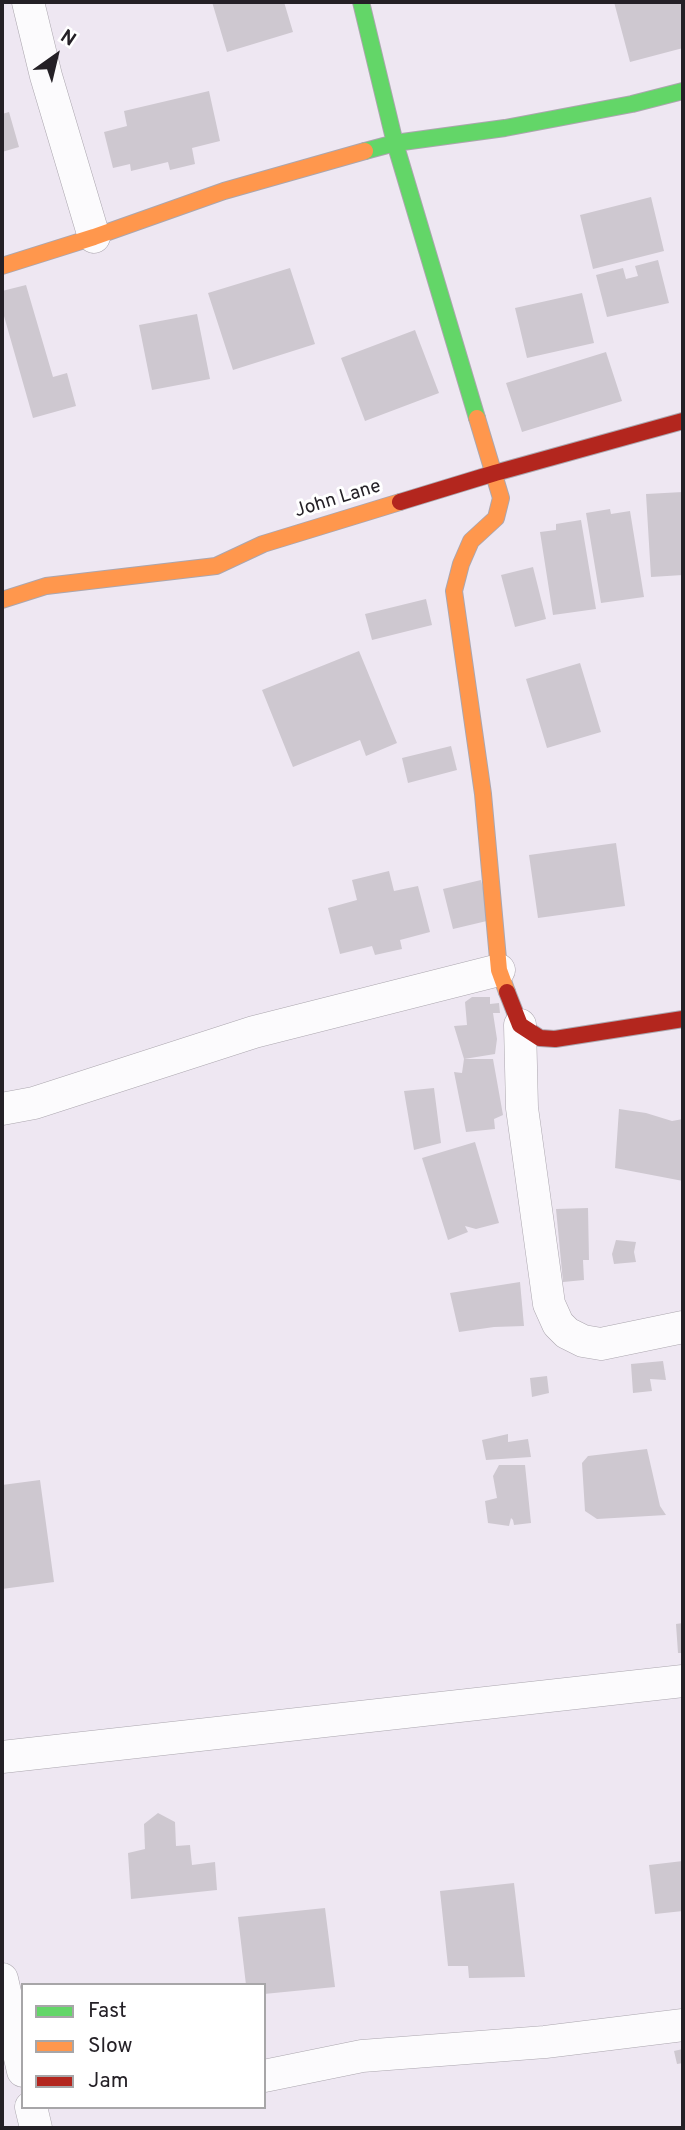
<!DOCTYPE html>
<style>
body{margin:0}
#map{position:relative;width:685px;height:2130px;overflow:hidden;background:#eee7f2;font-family:Overpass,sans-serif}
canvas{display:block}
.frame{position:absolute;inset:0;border:4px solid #242026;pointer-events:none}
.legend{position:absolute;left:21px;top:1983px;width:245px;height:126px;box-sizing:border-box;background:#fff;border:2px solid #a7a6a8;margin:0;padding:9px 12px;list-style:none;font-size:21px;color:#242026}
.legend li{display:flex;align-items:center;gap:14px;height:35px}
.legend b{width:35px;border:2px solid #a7a6a8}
.north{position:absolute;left:21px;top:21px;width:70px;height:70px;-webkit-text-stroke:5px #fff;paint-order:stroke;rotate:34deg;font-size:19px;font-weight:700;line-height:28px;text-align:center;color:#242026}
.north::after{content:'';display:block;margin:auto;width:24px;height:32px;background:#242026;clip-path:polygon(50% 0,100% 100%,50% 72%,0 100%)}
</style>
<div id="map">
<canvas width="685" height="2130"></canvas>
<div class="frame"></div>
<ul class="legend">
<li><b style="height:9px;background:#63d668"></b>Fast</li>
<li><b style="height:9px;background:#ff974d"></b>Slow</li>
<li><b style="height:9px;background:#b3261e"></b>Jam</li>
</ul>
<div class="north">N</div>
</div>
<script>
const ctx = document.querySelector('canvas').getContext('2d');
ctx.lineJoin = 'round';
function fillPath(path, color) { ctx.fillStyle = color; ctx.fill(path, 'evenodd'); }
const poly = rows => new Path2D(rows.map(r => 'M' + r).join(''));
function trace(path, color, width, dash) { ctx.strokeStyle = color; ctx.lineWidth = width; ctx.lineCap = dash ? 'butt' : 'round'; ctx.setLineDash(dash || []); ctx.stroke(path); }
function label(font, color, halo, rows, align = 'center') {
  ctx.font = font + ' Overpass,sans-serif'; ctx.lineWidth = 6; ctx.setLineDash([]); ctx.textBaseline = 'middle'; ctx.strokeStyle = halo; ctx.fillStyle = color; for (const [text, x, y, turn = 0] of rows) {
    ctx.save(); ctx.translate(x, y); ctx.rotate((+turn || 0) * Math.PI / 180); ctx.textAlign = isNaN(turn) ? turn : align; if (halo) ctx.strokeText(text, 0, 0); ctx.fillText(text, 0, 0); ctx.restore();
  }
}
const building = poly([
 [212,2,284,2,293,32,227,52],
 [614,2,683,2,683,48,630,62],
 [209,91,220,141,192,148,195,164,170,170,168,162,131,171,130,164,113,168,104,132,127,126,124,111],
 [9,112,19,147,2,152,2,114],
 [651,197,664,251,593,269,580,215],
 [658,260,669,303,607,317,596,275,623,268,626,279,638,276,635,266],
 [290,268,315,344,233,370,208,293],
 [26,285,53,377,67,373,76,406,33,418,2,309,2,291],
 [582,293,594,343,527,358,515,308],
 [197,314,210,379,152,390,139,325],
 [415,330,439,393,365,421,341,358],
 [606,352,622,401,522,432,506,383],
 [683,492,683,575,651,577,646,494],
 [610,509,611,514,630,511,644,597,601,603,586,513],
 [581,520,596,609,553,615,540,532,556,530,556,524],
 [533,567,546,619,515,627,501,575],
 [426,599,432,625,372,640,365,614],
 [359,651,397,743,366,756,360,740,293,767,262,690],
 [580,663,601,732,547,748,526,679],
 [451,746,457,770,408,783,402,758],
 [616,843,625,906,538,918,529,855],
 [389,871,394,891,418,886,430,932,400,940,402,949,375,955,372,946,340,954,328,908,357,900,352,880],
 [481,880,491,920,453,929,443,889],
 [472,997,490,997,490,1004,499,1003,500,1013,493,1013,497,1039,495,1054,464,1059,454,1026,467,1025,465,1002],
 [464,1059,493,1059,503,1115,494,1119,495,1129,466,1132,454,1072,462,1073],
 [434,1088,441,1143,414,1150,404,1091],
 [619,1109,646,1113,672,1121,683,1119,683,1181,615,1168],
 [475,1142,499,1223,476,1229,465,1226,468,1232,448,1240,422,1158],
 [588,1208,589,1260,583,1260,584,1280,563,1282,556,1209],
 [616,1240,636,1242,634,1252,636,1262,614,1264,612,1254],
 [520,1282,524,1326,494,1327,459,1332,450,1293],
 [663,1361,666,1380,650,1379,652,1391,633,1393,631,1364],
 [547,1376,549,1393,532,1397,530,1378],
 [508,1434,508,1442,528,1439,531,1457,486,1460,482,1440],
 [647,1449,660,1506,666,1515,597,1519,585,1511,582,1463,588,1456],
 [499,1465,525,1465,531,1523,514,1525,513,1520,511,1518,509,1526,488,1523,485,1501,497,1498,493,1476],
 [40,1480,54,1582,2,1589,2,1485],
 [683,1623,683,1653,678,1653,676,1624],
 [158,1813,175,1822,176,1846,190,1845,192,1865,215,1862,217,1890,131,1899,128,1853,145,1849,144,1824],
 [683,1861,683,1911,655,1914,649,1865],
 [514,1883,525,1977,469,1978,468,1966,448,1966,440,1891],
 [325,1908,335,1987,264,1994,264,1985,246,1985,238,1917],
 [683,2049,683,2063,677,2064,674,2051]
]);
const street = poly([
 [28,2,46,76,94,237],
 [520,1025,522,1108,549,1304,558,1324,567,1333,583,1341,601,1344,683,1327],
 [2,1109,34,1103,254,1032,499,970],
 [2,1757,683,1681],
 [2,1979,23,2071],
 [264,2076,362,2056,545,2042,683,2025],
 [31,2107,36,2128]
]);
const fast = poly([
 [361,2,395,143,477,418],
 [365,151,395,143,505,128,632,104,683,91]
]);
const slow = poly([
 [2,266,94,237,224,191,365,151],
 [477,418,501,498,496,518,471,541,461,564,454,591,483,794,499,970,507,992],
 [2,600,46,586,216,566,263,544,400,502]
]);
const jam = poly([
 [400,502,495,473,683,421],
 [507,992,520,1025,540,1038,555,1039,683,1019]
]);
const streetNames = [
 ["John Lane",338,500,-17]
];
fillPath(building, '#cec8d0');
trace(street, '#aba6ae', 33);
trace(fast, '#aba6ae', 18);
trace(slow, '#aba6ae', 18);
trace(jam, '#aba6ae', 18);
trace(street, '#fcfbfd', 32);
trace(fast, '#63d668', 16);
trace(slow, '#ff974d', 16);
trace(jam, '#b3261e', 16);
label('19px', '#242026', '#fff', streetNames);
</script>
